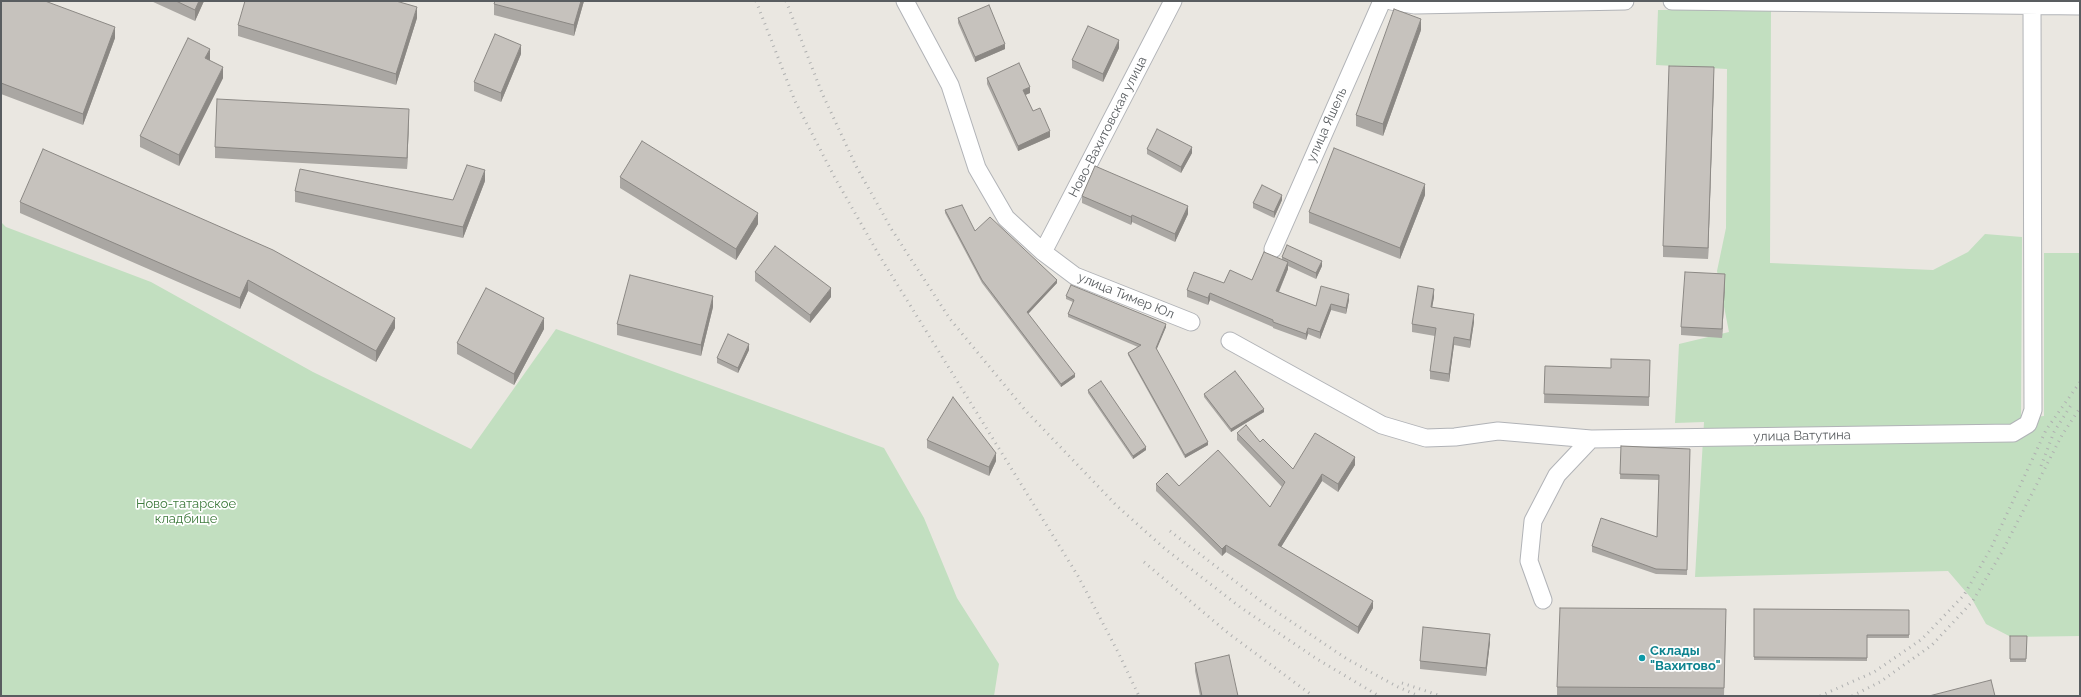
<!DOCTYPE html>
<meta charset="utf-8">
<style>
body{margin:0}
#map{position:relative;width:2081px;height:697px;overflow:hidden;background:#eae7e1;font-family:Raleway,sans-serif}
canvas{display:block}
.frame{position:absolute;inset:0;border:2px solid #595d60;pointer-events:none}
</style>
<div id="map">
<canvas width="2081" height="697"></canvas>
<div class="frame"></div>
</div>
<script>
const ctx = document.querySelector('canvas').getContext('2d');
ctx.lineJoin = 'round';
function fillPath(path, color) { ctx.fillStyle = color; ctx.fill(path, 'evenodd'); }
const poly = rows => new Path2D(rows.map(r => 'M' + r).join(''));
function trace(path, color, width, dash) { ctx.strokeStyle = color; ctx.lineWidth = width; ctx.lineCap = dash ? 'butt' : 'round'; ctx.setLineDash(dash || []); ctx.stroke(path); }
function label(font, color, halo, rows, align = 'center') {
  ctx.font = font + ' Raleway,sans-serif'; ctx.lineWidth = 3.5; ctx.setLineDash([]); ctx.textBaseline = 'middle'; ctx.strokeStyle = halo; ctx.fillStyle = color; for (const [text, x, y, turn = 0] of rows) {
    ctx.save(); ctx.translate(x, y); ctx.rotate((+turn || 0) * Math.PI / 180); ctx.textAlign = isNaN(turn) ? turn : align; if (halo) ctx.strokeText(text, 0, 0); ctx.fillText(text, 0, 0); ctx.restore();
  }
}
const green = poly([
 [1658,10,1771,10,1770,263,1933,270,1968,252,1985,234,2022,237,2021,418,2044,416,2044,253,2080,253,2080,636,2011,637,1986,624,1972,599,1948,571,1695,577,1704,422,1675,423,1679,344,1729,332,1717,271,1726,228,1727,69,1656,65],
 [1,222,6,227,151,282,313,372,471,449,556,329,884,448,924,518,957,598,999,664,994,696,1,696]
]);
const minor = poly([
 [905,1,950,85,977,168,1006,218,1043,252,1075,276,1191,322],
 [1391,1,1415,5,1625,1],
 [1672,1,2080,6],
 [1273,249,1382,1],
 [1043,252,1173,1],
 [1230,341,1382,425,1426,438,1455,437,1498,431,1591,439,2013,433,2028,424,2033,410,2032,6],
 [1543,600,1529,561,1533,521,1557,475,1591,439]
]);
const rail = poly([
 [756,1,795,101,835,178,879,255,1078,576,1118,652,1139,696],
 [786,1,822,93,856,166,892,230,950,319,1026,411,1116,505,1164,548,1240,607,1317,659,1379,696],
 [2041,466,2054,432,2073,402],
 [1170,531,1262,602,1347,659,1398,687,1419,696],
 [1144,562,1228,633,1313,696],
 [1402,683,1441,696],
 [1820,696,1874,672,1922,639,1964,595,1991,548,2046,430,2080,382],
 [1852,696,1880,682,1932,645,1972,602,2002,552,2062,435,2080,408]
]);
const wall = poly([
 [1,1,115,38,83,125,1,94],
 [151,1,204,1,195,21],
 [495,1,584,1,574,36,494,15,494,4],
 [417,18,396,85,238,36,238,25],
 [958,18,1005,49,975,62,958,23],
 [1421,30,1383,136,1356,126,1356,115],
 [1119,48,1103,82,1072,68,1072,60],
 [521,54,501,102,474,91,474,82],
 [210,60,210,61,223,78,179,166,140,147,140,136],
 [987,78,1030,93,1025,95,1033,111,1050,137,1018,151,987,84],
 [1714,78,1708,259,1663,257,1663,246],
 [409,120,407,169,215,158,215,147],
 [1147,149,1192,153,1181,173,1147,154],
 [620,177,758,224,736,260,620,188],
 [485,181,463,238,295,202,295,191,453,200],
 [1425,195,1400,259,1309,223,1309,212],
 [1082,196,1188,214,1175,242,1132,222,1131,225,1082,203],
 [1282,200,1274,218,1253,208,1253,203],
 [20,202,395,328,376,362,248,291,240,309,20,213],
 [945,210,975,231,1057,283,1028,314,1075,377,1061,387,982,283,945,213],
 [1282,257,1322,266,1316,279,1288,266,1288,269,1279,292,1316,306,1349,300,1346,314,1331,310,1320,339,1308,334,1306,340,1273,328,1273,327,1210,300,1208,305,1187,297,1187,290,1224,283,1252,280,1282,259],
 [755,272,831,297,810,323,755,281],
 [1725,283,1722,338,1681,335,1681,327],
 [1066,296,1166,327,1156,349,1208,445,1185,458,1128,355,1128,353,1138,347,1068,317,1068,314,1073,302,1066,299],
 [1434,297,1432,307,1474,322,1470,348,1454,345,1449,382,1430,379,1430,371,1435,336,1412,332,1412,324],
 [713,307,701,356,617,335,617,324],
 [544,329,514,385,457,354,457,343],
 [749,350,738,373,717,363,717,358],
 [1650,360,1649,406,1544,403,1545,366,1611,368],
 [1088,390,1146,450,1133,459,1088,393],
 [1204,394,1264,412,1231,432,1204,397],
 [1237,433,1260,442,1293,469,1355,465,1338,492,1322,481,1281,547,1373,608,1358,634,1226,552,1222,556,1156,491,1156,484,1179,486,1270,507,1282,487,1237,440],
 [927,440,996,461,989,476,927,448],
 [1621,446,1690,449,1687,575,1656,574,1592,552,1592,546,1657,537,1659,480,1620,479],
 [1754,609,1909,610,1909,638,1867,638,1867,661,1754,660],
 [1726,620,1724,696,1557,696,1557,687],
 [2010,636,2027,636,2026,662,2010,662],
 [1490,642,1486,676,1420,669,1420,661],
 [1195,663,1238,696,1200,696,1195,671]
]);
const shadedWall = poly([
 [199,1,204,1,195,21,195,10],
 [581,1,584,1,574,36,574,25],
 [417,7,417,18,396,85,396,74],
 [1421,19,1421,30,1383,136,1383,124],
 [115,27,115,38,83,125,83,114],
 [1119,40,1119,48,1103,82,1103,74],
 [1005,44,1005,49,975,62,975,57],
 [521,45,521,54,501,102,501,93],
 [210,49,210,60,205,70,205,58],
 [223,67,223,78,179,166,179,155],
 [1714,67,1714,78,1708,259,1708,248],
 [1030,87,1030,93,1023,96,1023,90],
 [409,109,409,120,407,169,407,158],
 [1050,131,1050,137,1018,151,1018,146],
 [1192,147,1192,153,1181,173,1181,167],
 [485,170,485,181,463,238,463,227],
 [1425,184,1425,195,1400,259,1400,248],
 [1282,195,1282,200,1274,218,1274,212],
 [1188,206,1188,214,1175,242,1175,234],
 [758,213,758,224,736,260,736,249],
 [1132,215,1132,222,1131,225,1131,217],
 [1322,261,1322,266,1316,279,1316,273],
 [1288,262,1288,269,1276,298,1276,291],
 [1725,274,1725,283,1722,338,1722,329],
 [248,280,248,291,240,309,240,298],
 [1057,280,1057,283,1027,315,1027,312],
 [831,288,831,297,810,323,810,315],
 [1434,289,1434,297,1431,314,1431,307],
 [1210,293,1210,300,1208,305,1208,298],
 [1349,294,1349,300,1346,314,1346,308],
 [713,296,713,307,701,356,701,345],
 [1331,304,1331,310,1320,339,1320,332],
 [1474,314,1474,322,1470,348,1470,340],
 [395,318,395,328,376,362,376,351],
 [544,318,544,329,514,385,514,374],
 [1166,324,1166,327,1156,351,1156,348],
 [1308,328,1308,334,1306,340,1306,334],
 [1454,337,1454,345,1449,382,1449,374],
 [749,344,749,350,738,373,738,368],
 [1075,374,1075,377,1061,387,1061,384],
 [1264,409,1264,412,1231,432,1231,429],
 [1208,442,1208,445,1185,458,1185,455],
 [1146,447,1146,450,1133,459,1133,456],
 [996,453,996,461,989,476,989,467],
 [1355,457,1355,465,1338,492,1338,484],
 [1322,474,1322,481,1278,552,1278,545],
 [1226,545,1226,552,1222,556,1222,549],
 [1373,601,1373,608,1358,634,1358,627],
 [1490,634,1490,642,1486,676,1486,668]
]);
const building = poly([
 [1,1,45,1,115,27,83,114,1,83,1,1],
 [176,1,199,1,195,10,176,1],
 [245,1,396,1,417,7,396,74,238,25,245,1],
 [495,1,581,1,574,25,494,4,495,1],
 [989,5,1005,44,975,57,958,18,989,5],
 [1394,9,1421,19,1383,124,1356,115,1394,9],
 [1088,26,1119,40,1103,74,1072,60,1088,26],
 [495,34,521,45,501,93,474,82,495,34],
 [188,38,210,49,205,58,223,67,179,155,140,136,188,38],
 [1019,63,1030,87,1023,90,1033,111,1040,108,1050,131,1018,146,987,78,1019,63],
 [1669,66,1714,67,1708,248,1663,246,1669,66],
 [217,99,409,109,407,158,215,147,217,99],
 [1157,129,1192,147,1181,167,1147,149,1157,129],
 [642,141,758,213,736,249,620,177,642,141],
 [1334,148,1425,184,1400,248,1309,212,1334,148],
 [43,149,273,250,395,318,376,351,248,280,240,298,20,202,43,149],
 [467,165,485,170,463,227,295,191,300,169,453,200,467,165],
 [1095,166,1188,206,1175,234,1132,215,1131,217,1082,196,1095,166],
 [1262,185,1282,195,1274,212,1253,203,1262,185],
 [962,205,975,231,990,217,1057,280,1027,312,1075,374,1061,384,982,280,945,210,962,205],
 [1287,245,1322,261,1316,273,1282,257,1287,245],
 [775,246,831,288,810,315,755,272,775,246],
 [1264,252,1288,262,1276,291,1316,306,1321,286,1349,294,1346,308,1331,304,1320,332,1308,328,1306,334,1273,322,1273,320,1210,293,1208,298,1187,290,1194,272,1224,283,1230,270,1252,280,1264,252],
 [1685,272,1725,274,1722,329,1681,327,1685,272],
 [630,275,713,296,701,345,617,324,630,275],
 [1071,285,1166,324,1156,348,1208,442,1185,455,1128,353,1141,345,1068,314,1074,300,1066,296,1071,285],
 [1418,286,1434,289,1431,307,1474,314,1470,340,1454,337,1449,374,1430,371,1436,328,1412,324,1418,286],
 [486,288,544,318,514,374,457,343,486,288],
 [728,334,749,344,738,368,717,358,728,334],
 [1611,359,1650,360,1649,397,1544,394,1545,366,1611,368,1611,359],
 [1235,371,1264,409,1231,429,1204,394,1235,371],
 [1101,381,1146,447,1133,456,1088,390,1101,381],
 [953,397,996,453,989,467,927,440,953,397],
 [1246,425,1260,442,1263,439,1293,469,1315,433,1355,457,1338,484,1322,474,1278,545,1373,601,1358,627,1226,545,1222,549,1156,484,1167,473,1179,486,1218,450,1270,507,1285,482,1237,433,1246,425],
 [1621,446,1690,449,1687,570,1656,569,1592,546,1601,518,1657,537,1659,475,1620,474,1621,446],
 [1560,608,1726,609,1724,688,1557,687,1560,608],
 [1754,609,1909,610,1909,635,1867,635,1867,658,1754,657,1754,609],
 [1423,627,1490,634,1486,668,1420,661,1423,627],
 [2010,636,2027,636,2026,659,2010,659,2010,636],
 [1229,655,1238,696,1202,696,1195,663,1229,655],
 [1991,680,1995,696,1929,696,1991,680]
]);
const markers = [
 [1642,658,4,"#0f9aa8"]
];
const streetNames = [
 ["улица Яшель",1327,125,-66],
 ["Ново-Вахитовская улица",1108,127,-63],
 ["улица Тимер Юл",1126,296,22],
 ["улица Ватутина",1802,436,-1]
];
const parkNames = [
 ["Ново-татарское",186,504],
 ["кладбище",186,519]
];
const cultureNames = [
 ["Склады",1650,651],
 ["\"Вахитово\"",1650,666]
];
fillPath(green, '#c2dfc0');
trace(minor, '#b1b3b7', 19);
trace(minor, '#fff', 17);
trace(rail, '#afb0b0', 3, [1, 5]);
fillPath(wall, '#aaa7a3');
fillPath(shadedWall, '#8b8884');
fillPath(building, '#c6c2bd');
trace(building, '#8b8884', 1);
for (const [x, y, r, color] of markers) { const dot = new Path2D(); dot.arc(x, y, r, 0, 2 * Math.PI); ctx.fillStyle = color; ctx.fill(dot); trace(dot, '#fff', 1.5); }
label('13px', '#595d60', '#fff', streetNames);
label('13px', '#3f7b3d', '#fff', parkNames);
label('bold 13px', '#0d838f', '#fff', cultureNames, 'left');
</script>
